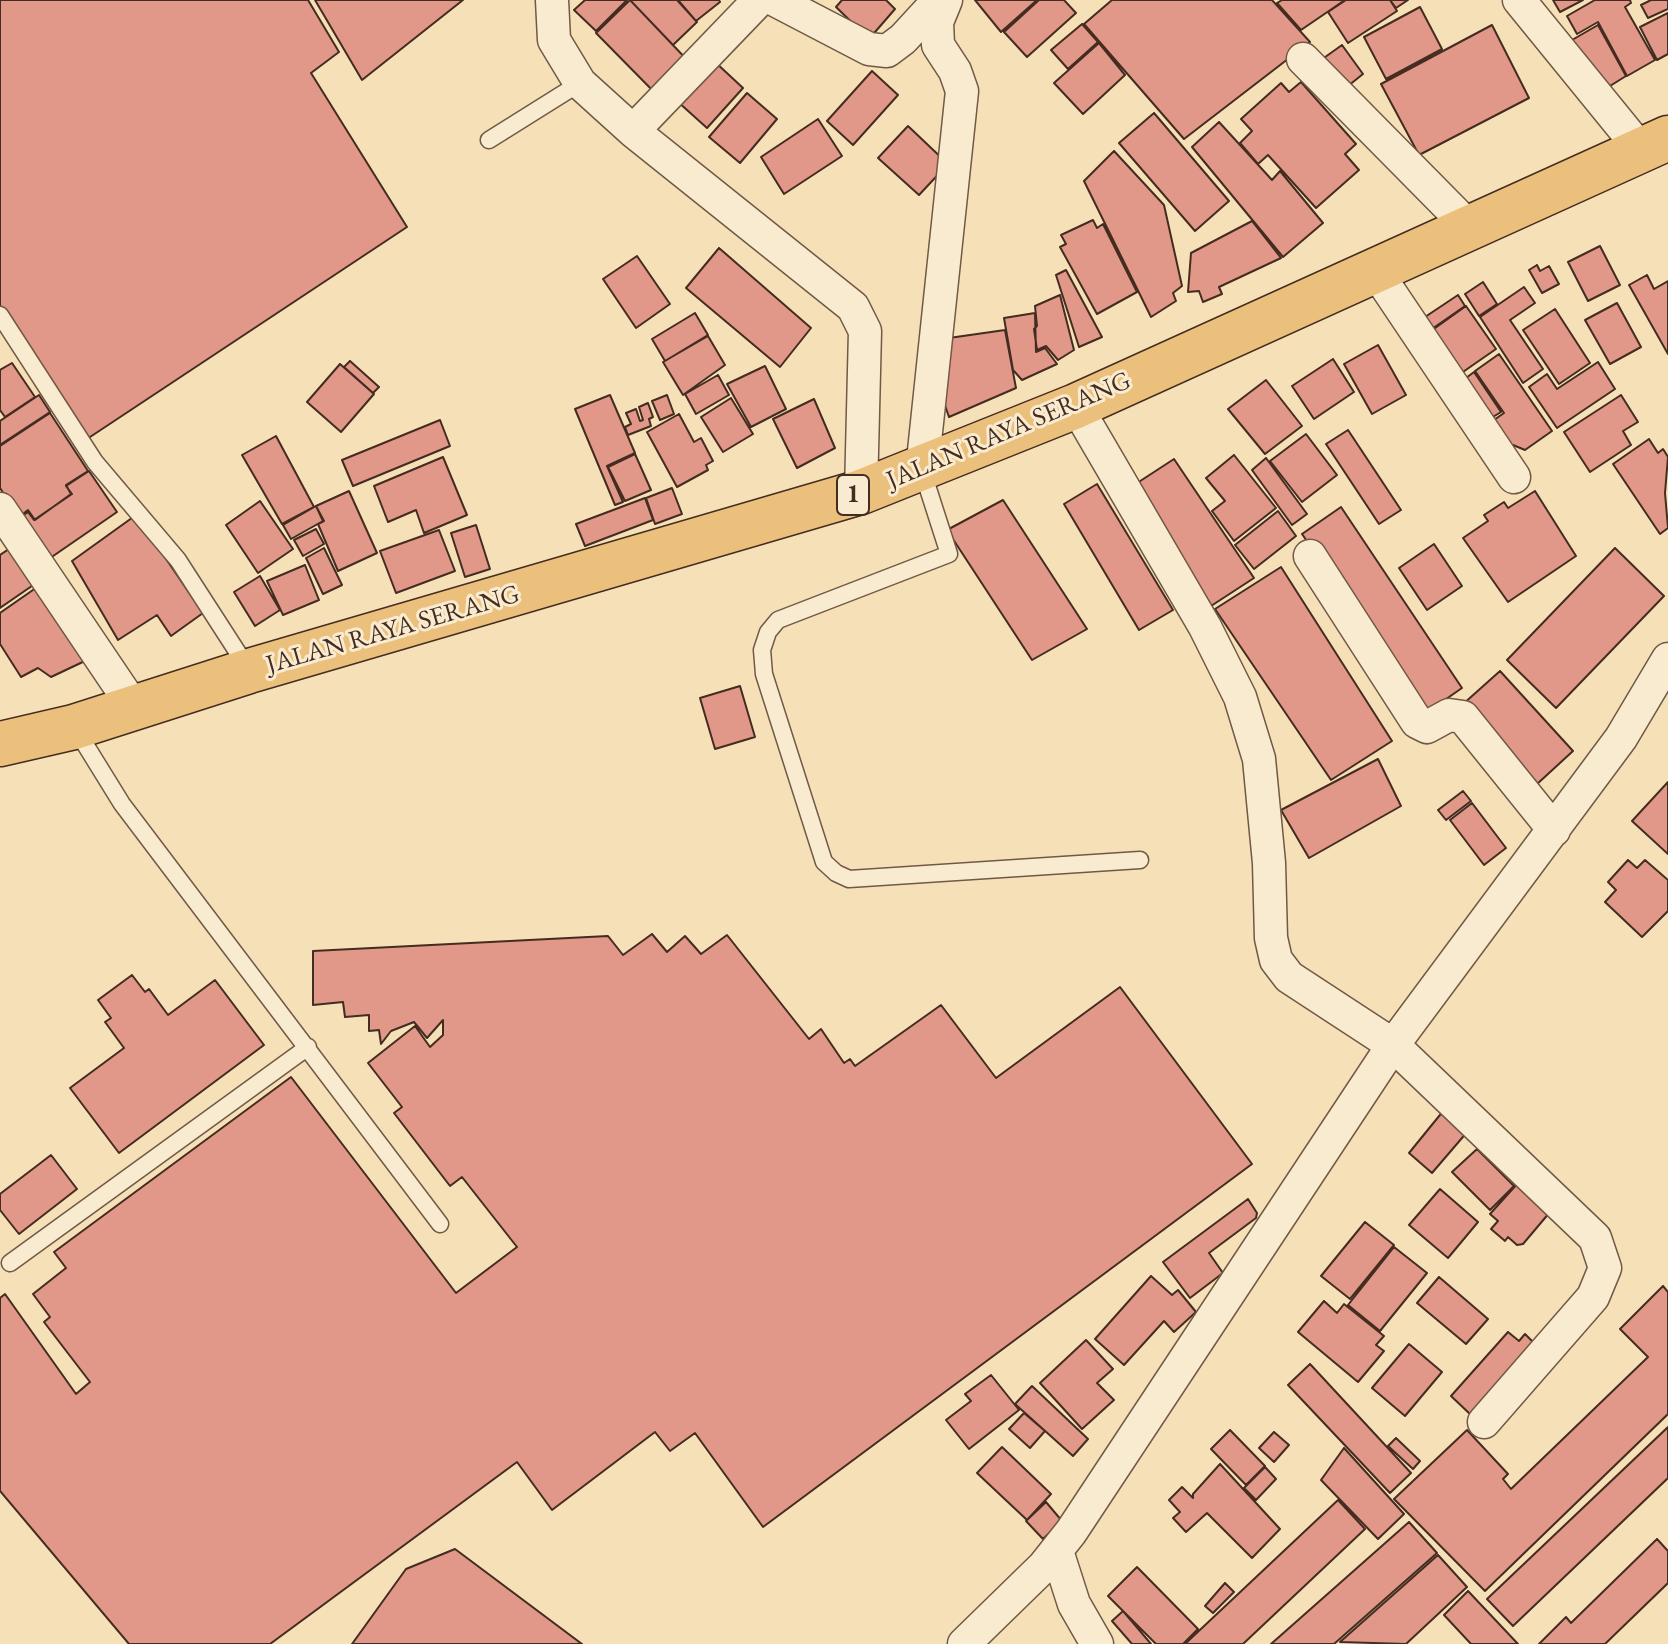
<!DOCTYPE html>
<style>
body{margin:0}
canvas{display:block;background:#f6e0b7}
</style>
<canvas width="1668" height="1644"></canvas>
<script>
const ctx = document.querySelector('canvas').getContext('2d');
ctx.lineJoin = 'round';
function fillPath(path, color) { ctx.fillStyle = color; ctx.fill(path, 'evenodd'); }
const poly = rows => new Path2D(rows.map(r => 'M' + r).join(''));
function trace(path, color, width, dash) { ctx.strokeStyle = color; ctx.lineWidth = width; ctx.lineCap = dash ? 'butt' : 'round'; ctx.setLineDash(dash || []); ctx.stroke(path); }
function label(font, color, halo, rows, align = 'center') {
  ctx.font = font + ' "EB Garamond",serif'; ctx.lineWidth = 6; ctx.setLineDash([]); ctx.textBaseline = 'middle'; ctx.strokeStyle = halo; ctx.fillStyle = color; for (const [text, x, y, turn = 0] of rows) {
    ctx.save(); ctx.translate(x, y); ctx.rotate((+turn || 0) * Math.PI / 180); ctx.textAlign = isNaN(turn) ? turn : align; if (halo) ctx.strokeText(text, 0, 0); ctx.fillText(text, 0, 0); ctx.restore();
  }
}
const building = poly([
 [0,0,308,0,339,52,311,73,407,227,84,441,0,312,0,0],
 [315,0,463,0,362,80,315,0],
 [585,0,627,0,596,31,574,10,585,0],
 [630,0,677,0,697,22,673,45,630,0],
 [630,0,691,64,659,97,596,33,630,0],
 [678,0,719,0,720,2,696,21,678,0],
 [842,0,886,0,895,9,869,39,836,7,842,0],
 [975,0,1037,0,1001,32,975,0],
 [1039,0,1064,0,1076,13,1027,57,1004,32,1039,0],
 [1112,0,1272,0,1310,42,1184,139,1084,24,1112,0],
 [1282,0,1345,0,1301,30,1277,3,1282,0],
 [1346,0,1390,0,1397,11,1348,43,1328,12,1346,0],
 [1390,0,1408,0,1396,8,1390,0],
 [1553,0,1583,0,1560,12,1553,0],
 [1595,0,1630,0,1631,3,1625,7,1655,60,1627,76,1598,22,1577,34,1567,16,1595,0],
 [1651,0,1668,0,1668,9,1648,18,1641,5,1651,0],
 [1420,7,1442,49,1386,79,1364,37,1420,7],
 [1668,13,1668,54,1657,60,1640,27,1668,13],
 [1082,24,1098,42,1068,69,1051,50,1082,24],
 [1492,25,1529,98,1419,155,1381,84,1492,25],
 [1598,25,1626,76,1602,91,1572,40,1598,25],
 [1099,43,1125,75,1083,114,1054,83,1099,43],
 [1342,45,1363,74,1343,90,1321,60,1342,45],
 [714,61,743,88,707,128,677,101,714,61],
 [872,71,898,95,853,145,827,121,872,71],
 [1301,82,1356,144,1345,154,1359,170,1316,208,1268,155,1258,164,1240,143,1252,131,1241,119,1281,83,1289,92,1301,82],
 [747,93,777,119,740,163,709,137,747,93],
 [1154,113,1229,201,1195,231,1119,143,1154,113],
 [818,119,842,156,784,194,761,157,818,119],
 [1219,122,1272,180,1280,171,1323,223,1283,257,1192,147,1219,122],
 [908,126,948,164,919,195,878,158,908,126],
 [1114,151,1164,205,1182,286,1173,293,1176,301,1151,317,1084,181,1114,151],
 [1093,220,1097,228,1103,224,1137,292,1097,314,1060,247,1066,244,1061,235,1093,220],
 [1252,221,1281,258,1219,287,1222,294,1203,302,1199,291,1188,292,1191,253,1252,221],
 [1600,246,1620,285,1588,301,1568,262,1600,246],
 [719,248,811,328,780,367,686,288,719,248],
 [637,256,670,304,636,328,603,279,637,256],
 [1537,265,1540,271,1549,266,1559,284,1542,293,1529,270,1537,265],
 [1066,270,1102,337,1079,347,1056,275,1066,270],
 [1647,275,1654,289,1668,281,1668,354,1629,285,1647,275],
 [1483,282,1497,304,1479,316,1465,294,1483,282],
 [1524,287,1535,303,1510,320,1543,369,1523,383,1480,317,1524,287],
 [1060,295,1074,350,1058,360,1046,346,1037,350,1034,329,1037,326,1035,306,1060,295],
 [1458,295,1465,306,1429,331,1422,319,1458,295],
 [1617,303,1641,347,1610,364,1585,320,1617,303],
 [1466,306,1496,349,1460,374,1431,331,1466,306],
 [1555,309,1590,363,1559,384,1523,330,1555,309],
 [695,313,708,335,665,361,652,339,695,313],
 [1035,313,1036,352,1045,348,1057,364,1022,380,1013,370,1004,318,1035,313],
 [1005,330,1016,388,949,417,942,397,949,338,1005,330],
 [708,336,725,365,683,395,663,362,708,336],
 [1378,345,1406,395,1372,414,1344,364,1378,345],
 [1499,354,1552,431,1525,450,1513,445,1509,448,1491,422,1504,413,1475,371,1499,354],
 [1333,359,1354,392,1314,419,1292,386,1333,359],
 [350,361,379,387,373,393,344,367,350,361],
 [1598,362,1615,389,1557,428,1529,387,1547,374,1557,389,1598,362],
 [12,363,35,397,5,417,0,410,0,370,12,363],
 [340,364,374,394,341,432,307,402,340,364],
 [765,366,786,409,751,427,727,384,765,366],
 [1474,372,1501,412,1488,420,1462,381,1474,372],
 [718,375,729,395,696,414,685,394,718,375],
 [1266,380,1302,426,1265,454,1228,409,1266,380],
 [39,395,50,412,0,445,0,421,39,395],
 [610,395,635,453,607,466,623,502,615,505,575,409,610,395],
 [667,395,674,414,660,420,652,401,667,395],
 [1621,395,1638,422,1623,431,1631,445,1590,472,1564,432,1621,395],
 [731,398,753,434,723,452,701,417,731,398],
 [814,399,835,448,797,468,773,419,814,399],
 [648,403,653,417,649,419,651,426,628,435,625,427,631,424,626,413,636,409,640,421,643,420,639,407,648,403],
 [50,413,88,471,66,485,71,494,35,520,28,510,19,517,0,488,0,446,50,413],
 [679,414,694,442,701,438,713,461,706,465,708,470,677,487,647,432,679,414],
 [440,420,450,446,353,486,342,460,440,420],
 [1348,430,1401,510,1379,524,1326,444,1348,430],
 [1306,434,1337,475,1302,502,1270,461,1306,434],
 [276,436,314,507,282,524,242,455,276,436],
 [1649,439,1658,453,1663,449,1668,457,1665,493,1668,528,1660,534,1613,464,1649,439],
 [635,454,651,490,625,501,608,467,635,454],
 [1234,455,1276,508,1234,541,1212,511,1225,501,1206,478,1234,455],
 [443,457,467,515,424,533,416,510,388,522,374,486,443,457],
 [1266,458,1307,514,1292,525,1252,470,1266,458],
 [1174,459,1254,578,1211,606,1131,487,1174,459],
 [89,471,117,512,43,563,15,521,28,512,34,520,72,494,66,486,89,471],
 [1097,484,1173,610,1139,630,1064,504,1097,484],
 [672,488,682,514,655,524,646,498,672,488],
 [349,491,377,553,338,571,318,524,324,521,316,506,349,491],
 [1535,491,1576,556,1508,602,1463,538,1488,521,1484,515,1504,502,1508,508,1535,491],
 [645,498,653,520,585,546,576,524,645,498],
 [1003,500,1087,629,1032,660,947,530,1003,500],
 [260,501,293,549,258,573,226,525,260,501],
 [316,506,323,521,291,539,283,525,316,506],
 [1341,507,1462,688,1426,713,1302,534,1341,507],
 [1278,511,1296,536,1254,569,1235,545,1278,511],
 [136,515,203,613,171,636,157,615,118,640,72,561,136,515],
 [476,525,490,569,465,577,451,533,476,525],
 [316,529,324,544,303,556,294,540,316,529],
 [439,530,455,571,396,593,380,551,439,530],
 [18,543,42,579,0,608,0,555,18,543],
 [1434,544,1462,586,1427,610,1399,568,1434,544],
 [324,548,342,585,323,594,306,558,324,548],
 [1615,548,1664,596,1556,708,1507,660,1615,548],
 [305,565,319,600,283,615,267,581,305,565],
 [1281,567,1392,741,1331,780,1215,609,1281,567],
 [260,576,280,610,255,626,234,592,260,576],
 [43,583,87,660,51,677,38,668,21,677,0,644,0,613,43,583],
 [1500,671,1573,751,1536,785,1462,705,1500,671],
 [740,686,755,737,715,749,700,698,740,686],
 [1378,759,1401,806,1309,858,1281,810,1378,759],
 [1668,782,1668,854,1632,821,1668,782],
 [1463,791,1471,801,1446,820,1438,810,1463,791],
 [1472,803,1506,848,1484,865,1450,820,1472,803],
 [1628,860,1637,868,1645,860,1668,880,1668,911,1642,937,1605,902,1616,890,1608,882,1628,860],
 [652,934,667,952,685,936,701,954,727,935,809,1039,821,1029,844,1063,850,1059,855,1066,941,1005,996,1078,1120,987,1252,1164,763,1527,695,1433,670,1451,655,1432,552,1510,517,1462,270,1644,129,1644,0,1491,0,1298,5,1294,76,1394,90,1382,44,1322,50,1317,33,1294,66,1268,54,1252,291,1077,456,1293,517,1247,462,1177,450,1186,394,1113,402,1107,368,1063,415,1026,430,1047,443,1035,443,1020,427,1038,414,1022,391,1031,381,1044,379,1030,369,1031,369,1015,345,1017,343,1002,313,1005,313,951,608,936,623,955,652,934],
 [132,975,145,992,149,989,168,1015,215,980,264,1045,119,1153,70,1088,124,1048,105,1022,111,1018,98,1000,132,975],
 [1444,1110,1468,1131,1432,1173,1409,1153,1444,1110],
 [1477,1149,1514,1186,1490,1210,1452,1172,1477,1149],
 [51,1155,77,1189,19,1234,0,1210,0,1194,51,1155],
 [1518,1183,1550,1212,1523,1244,1517,1245,1508,1237,1505,1241,1491,1229,1498,1221,1490,1214,1518,1183],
 [1440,1189,1478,1222,1448,1258,1409,1225,1440,1189],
 [1248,1199,1257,1213,1256,1218,1209,1253,1223,1273,1190,1298,1163,1262,1248,1199],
 [1365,1222,1394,1245,1350,1299,1321,1276,1365,1222],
 [1394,1247,1427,1273,1380,1331,1348,1305,1394,1247],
 [1151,1276,1172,1295,1178,1290,1196,1312,1174,1332,1164,1321,1124,1365,1095,1339,1151,1276],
 [1439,1277,1488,1319,1466,1344,1417,1303,1439,1277],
 [1663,1286,1668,1292,1668,1414,1485,1591,1394,1499,1467,1430,1508,1474,1503,1479,1511,1489,1648,1357,1620,1329,1663,1286],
 [1324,1301,1337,1313,1344,1304,1384,1336,1376,1345,1384,1351,1358,1382,1298,1332,1324,1301],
 [1508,1332,1519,1341,1525,1334,1533,1342,1471,1415,1451,1396,1508,1332],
 [1086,1340,1113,1369,1097,1383,1114,1400,1082,1429,1040,1383,1086,1340],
 [1409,1344,1442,1372,1405,1416,1372,1388,1409,1344],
 [1310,1364,1411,1473,1390,1493,1288,1385,1310,1364],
 [991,1375,1019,1410,969,1449,946,1420,971,1401,965,1394,991,1375],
 [1032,1386,1088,1439,1073,1456,1015,1404,1032,1386],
 [1024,1413,1045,1431,1030,1448,1009,1429,1024,1413],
 [1668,1427,1668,1478,1513,1626,1487,1599,1668,1427],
 [1230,1430,1265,1466,1246,1485,1211,1449,1230,1430],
 [1274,1432,1289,1445,1274,1462,1259,1448,1274,1432],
 [1396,1438,1420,1461,1413,1469,1388,1446,1396,1438],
 [1002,1447,1051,1494,1027,1520,977,1473,1002,1447],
 [1344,1448,1404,1514,1378,1539,1321,1480,1344,1448],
 [1220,1464,1280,1529,1252,1558,1207,1513,1186,1532,1173,1518,1180,1512,1169,1500,1182,1487,1193,1498,1193,1494,1220,1464],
 [1265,1467,1276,1479,1256,1500,1244,1488,1265,1467],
 [1338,1500,1365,1529,1243,1644,1185,1644,1338,1500],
 [1046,1502,1062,1521,1043,1539,1026,1521,1046,1502],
 [1409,1522,1437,1553,1334,1644,1271,1644,1409,1522],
 [1657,1539,1668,1551,1668,1583,1605,1644,1539,1644,1566,1617,1571,1623,1657,1539],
 [455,1549,582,1644,352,1644,406,1569,455,1549],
 [1438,1555,1467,1587,1406,1644,1340,1642,1438,1555],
 [1137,1567,1198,1629,1183,1644,1156,1644,1108,1596,1137,1567],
 [1225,1583,1234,1592,1213,1613,1205,1606,1225,1583],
 [1468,1591,1518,1644,1471,1644,1444,1615,1468,1591],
 [1123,1611,1151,1644,1132,1644,1112,1621,1123,1611]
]);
const lane = poly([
 [489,140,580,83],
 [0,315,95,462,178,560,249,670],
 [922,470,949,554,778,620,768,632,762,650,764,674,824,862,836,873,849,879,1140,860],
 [75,728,122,804,440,1224],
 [10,1263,308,1047]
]);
const street = poly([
 [552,0,554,40,580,83,633,131,853,307,865,331,861,492],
 [775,0,869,49,887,51,903,39,939,0],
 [1519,0,1642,151],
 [1303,59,1469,227],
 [633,131,759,0],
 [1375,270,1514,477],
 [1076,406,1205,627,1240,697,1259,759,1269,863,1271,938,1276,960,1289,977,1393,1045,1595,1238,1605,1268,1593,1297,1484,1422],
 [922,470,962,91,955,71,938,45,937,22,946,0],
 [0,509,133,706],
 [1310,556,1417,722,1427,727,1449,715,1463,717,1554,830],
 [1057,1551,1074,1604,1097,1644],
 [964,1644,1044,1566,1071,1532,1393,1045,1621,738,1668,659]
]);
const highway = poly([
 [0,744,74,727,249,671,861,492,1076,406,1668,138]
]);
const shields = [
 [853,495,32]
];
const shieldNames = [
 ["1",853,495]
];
const streetNames = [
 ["JALAN RAYA SERANG",1009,431,-23],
 ["JALAN RAYA SERANG",393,630,-16]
];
fillPath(building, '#e19888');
trace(building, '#442c21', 2);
trace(lane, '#705946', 19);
trace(street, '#705946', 35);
trace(highway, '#442c21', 47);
trace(lane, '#f9ebd0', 16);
trace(street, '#f9ebd0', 32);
trace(highway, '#ebc07c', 44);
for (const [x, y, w] of shields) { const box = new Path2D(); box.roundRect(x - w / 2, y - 20, w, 40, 6); ctx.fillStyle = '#f9ebd0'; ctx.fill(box); trace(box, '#442c21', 2); }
label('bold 24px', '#442c21', null, shieldNames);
label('26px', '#442c21', '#f9ebd0', streetNames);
</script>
